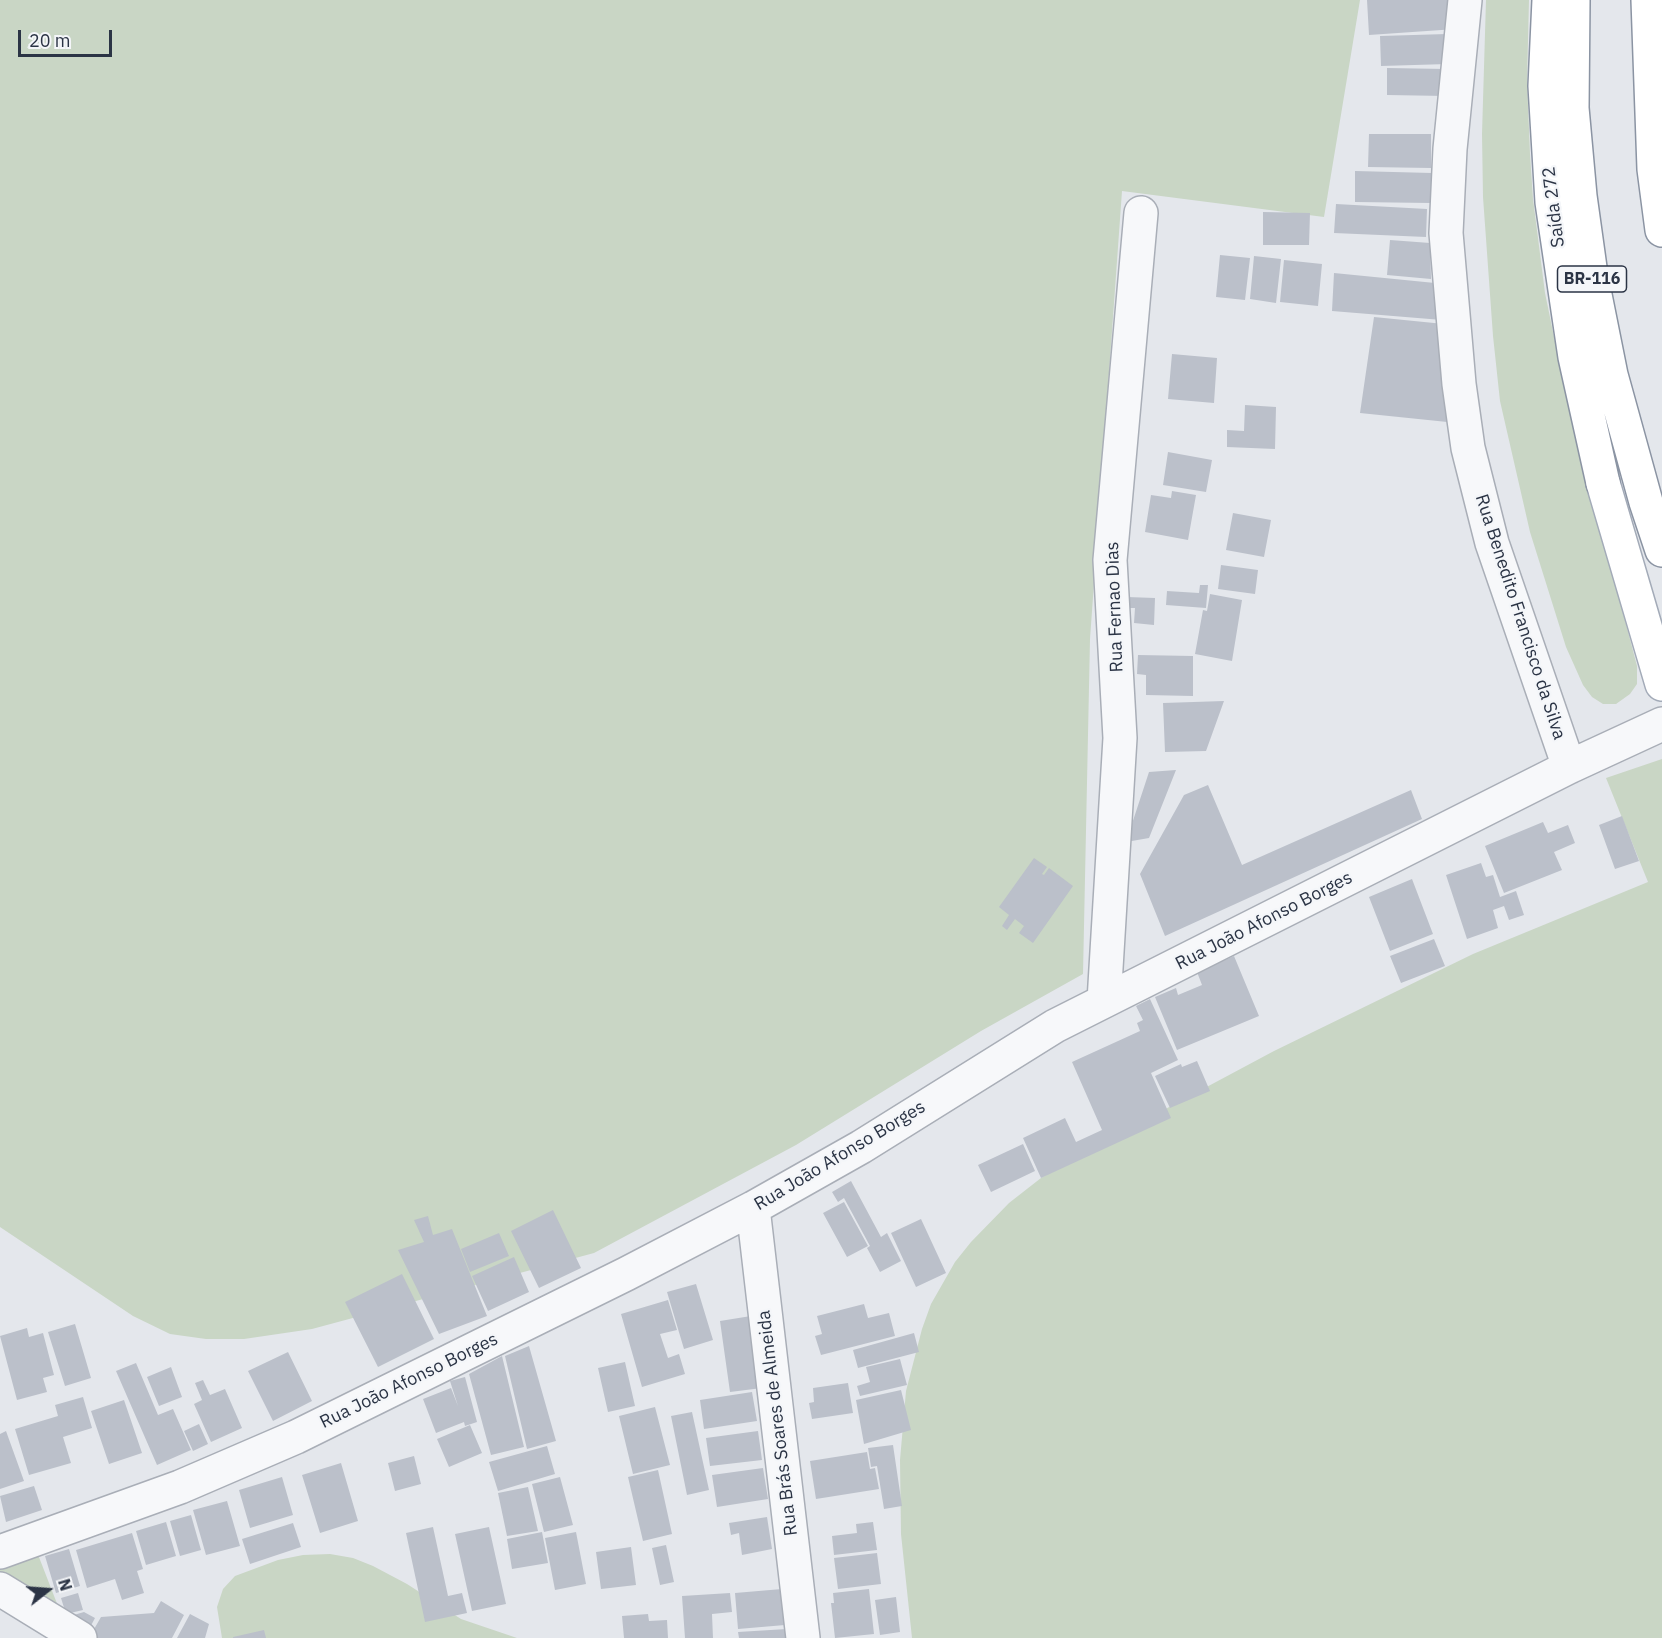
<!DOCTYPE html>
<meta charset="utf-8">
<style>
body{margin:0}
#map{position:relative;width:1662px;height:1638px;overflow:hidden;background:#e4e7ec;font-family:"IBM Plex Sans",sans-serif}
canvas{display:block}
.north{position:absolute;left:18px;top:1560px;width:60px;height:60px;-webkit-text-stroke:4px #f4f6f9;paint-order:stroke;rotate:73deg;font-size:16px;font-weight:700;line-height:24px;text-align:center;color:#2b3445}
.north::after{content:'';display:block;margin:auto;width:21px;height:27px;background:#2b3445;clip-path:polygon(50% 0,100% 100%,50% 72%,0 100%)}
.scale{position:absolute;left:18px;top:30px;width:94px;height:27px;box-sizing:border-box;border:3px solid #2b3445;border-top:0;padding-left:8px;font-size:18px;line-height:21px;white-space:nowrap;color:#2b3445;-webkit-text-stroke:4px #f4f6f9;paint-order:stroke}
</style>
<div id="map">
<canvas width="1662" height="1638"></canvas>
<div class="north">N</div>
<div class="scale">20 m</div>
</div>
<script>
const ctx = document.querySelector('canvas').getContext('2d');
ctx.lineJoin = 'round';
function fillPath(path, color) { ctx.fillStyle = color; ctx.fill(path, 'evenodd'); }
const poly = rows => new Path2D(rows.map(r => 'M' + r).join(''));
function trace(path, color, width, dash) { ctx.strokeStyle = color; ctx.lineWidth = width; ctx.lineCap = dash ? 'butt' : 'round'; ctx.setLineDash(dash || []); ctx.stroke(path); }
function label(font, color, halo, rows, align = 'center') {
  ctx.font = font + ' "IBM Plex Sans",sans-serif'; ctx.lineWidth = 4.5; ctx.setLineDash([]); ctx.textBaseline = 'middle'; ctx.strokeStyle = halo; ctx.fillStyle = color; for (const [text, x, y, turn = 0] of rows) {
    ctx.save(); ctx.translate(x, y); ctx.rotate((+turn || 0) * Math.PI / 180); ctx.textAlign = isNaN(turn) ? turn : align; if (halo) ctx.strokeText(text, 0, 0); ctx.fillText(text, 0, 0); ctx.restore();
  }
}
const green = poly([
 [0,0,1360,0,1324,217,1122,191,1090,639,1083,974,981,1031,796,1145,594,1253,312,1329,244,1339,206,1339,170,1334,133,1316,0,1227],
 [1486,0,1529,0,1527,81,1530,154,1533,199,1545,293,1566,395,1637,666,1637,684,1630,694,1616,704,1603,704,1592,697,1583,685,1566,647,1530,532,1500,401,1493,336,1483,197,1482,134],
 [1662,759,1662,1638,912,1638,901,1534,900,1460,906,1391,922,1329,931,1304,955,1262,971,1242,1009,1203,1041,1178,1143,1121,1274,1051,1473,954,1648,882,1606,778],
 [37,1552,63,1619,0,1580,0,1563],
 [330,1554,353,1558,373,1566,407,1584,461,1619,517,1638,222,1638,217,1607,223,1589,235,1576,278,1560,303,1555]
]);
const building = poly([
 [1367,0,1455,0,1456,29,1369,35],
 [1447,34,1448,64,1381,66,1380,36],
 [1387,68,1446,69,1446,96,1387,95],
 [1369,134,1431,134,1431,168,1368,167],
 [1355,171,1432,173,1431,203,1355,202],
 [1336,204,1427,209,1426,237,1334,233],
 [1263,212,1310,213,1309,245,1263,245],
 [1390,240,1430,243,1431,279,1387,275],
 [1220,255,1250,258,1245,300,1216,297],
 [1254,256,1281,259,1276,303,1250,299],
 [1284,260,1322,264,1318,306,1280,302],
 [1334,273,1445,284,1442,320,1332,311],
 [1374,317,1444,324,1457,423,1360,413],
 [1172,354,1217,358,1214,403,1168,399],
 [1245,405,1276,407,1275,449,1227,447,1227,430,1244,431],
 [1168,452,1212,460,1206,492,1163,485],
 [1172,491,1196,495,1188,540,1145,532,1151,495,1171,498],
 [1233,513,1271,520,1264,557,1226,550],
 [1221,565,1258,570,1255,594,1218,589],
 [1200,585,1208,585,1206,608,1166,605,1167,591,1199,593],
 [1210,594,1242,600,1232,661,1195,654,1203,610,1207,611],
 [1127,597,1155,598,1154,625,1134,623,1135,608,1126,608],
 [1138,655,1193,656,1193,696,1146,695,1146,675,1137,674],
 [1224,701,1206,751,1165,752,1163,703],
 [1176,770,1149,838,1126,842,1149,772],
 [1208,785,1242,865,1411,790,1422,819,1165,936,1140,874,1184,795],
 [1622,816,1639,861,1615,869,1599,825],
 [1543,822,1548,833,1568,825,1575,843,1554,852,1562,870,1504,893,1485,846],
 [1034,858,1047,867,1042,874,1044,875,1049,868,1073,886,1033,943,1019,933,1024,926,1015,919,1007,930,1002,926,1009,915,999,907],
 [1481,863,1486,877,1493,875,1500,897,1516,891,1524,915,1509,920,1504,906,1493,910,1498,928,1467,939,1446,875],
 [1412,879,1433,934,1390,951,1369,897],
 [1434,939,1445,966,1401,983,1390,956],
 [1234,956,1259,1016,1177,1050,1155,997,1176,988,1178,995,1202,985,1197,972],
 [1150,999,1178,1060,1151,1073,1171,1118,1041,1178,1023,1138,1065,1118,1076,1142,1102,1130,1072,1062,1140,1031,1137,1023,1143,1020,1136,1006],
 [1197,1061,1210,1091,1170,1108,1155,1076,1181,1064,1182,1067],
 [1023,1144,1035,1171,991,1192,978,1165],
 [851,1181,881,1237,887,1233,901,1261,880,1272,867,1248,870,1246,844,1198,838,1202,832,1192],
 [844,1202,868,1246,847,1257,823,1213],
 [553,1210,581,1268,539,1288,511,1231],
 [428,1216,433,1235,452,1229,487,1316,439,1334,398,1250,424,1242,414,1220],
 [921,1219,946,1273,916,1287,891,1233],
 [499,1233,509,1256,470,1272,461,1249],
 [514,1257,529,1292,488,1311,472,1276],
 [402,1274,434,1339,378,1367,345,1302],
 [696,1284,713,1340,684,1349,667,1292],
 [668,1300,677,1330,660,1334,668,1358,679,1354,685,1374,642,1387,621,1314],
 [864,1304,868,1318,889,1313,895,1336,821,1355,815,1336,822,1334,817,1316],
 [751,1316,762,1388,730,1392,720,1321],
 [75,1324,91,1378,65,1386,48,1332],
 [27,1328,29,1337,43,1333,54,1375,43,1378,47,1392,17,1400,0,1336],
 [914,1333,919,1352,858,1368,853,1350],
 [529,1346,556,1441,527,1449,505,1356],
 [288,1352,312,1401,273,1421,248,1371],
 [502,1356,524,1447,491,1455,469,1374],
 [900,1359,907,1385,860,1396,857,1386,870,1382,866,1367],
 [625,1362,635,1406,608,1412,598,1368],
 [136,1363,158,1415,173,1409,191,1450,157,1465,116,1371],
 [171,1367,182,1397,159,1406,147,1377],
 [465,1377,477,1422,465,1426,464,1422,436,1433,423,1399,451,1388,458,1406,450,1381],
 [203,1380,210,1395,225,1389,242,1428,211,1442,194,1404,202,1400,195,1383],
 [848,1383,853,1413,812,1419,809,1403,814,1402,813,1388],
 [901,1390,911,1430,864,1444,856,1400],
 [752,1392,757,1421,704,1429,700,1400],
 [83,1397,92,1428,63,1437,71,1463,29,1475,15,1429,58,1416,55,1405],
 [124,1400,142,1453,109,1464,91,1411],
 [655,1407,670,1465,633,1474,619,1416],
 [692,1412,709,1490,687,1495,671,1416],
 [199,1424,208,1444,193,1451,184,1431],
 [470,1425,482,1453,449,1467,437,1439],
 [6,1431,24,1481,0,1489,0,1434],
 [758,1431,762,1460,710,1466,706,1438],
 [893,1445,902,1506,884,1509,877,1466,871,1467,868,1448],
 [547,1446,555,1474,498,1491,489,1462],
 [867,1452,870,1469,875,1468,879,1489,816,1499,810,1461],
 [414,1456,421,1484,395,1491,388,1463],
 [341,1463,358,1521,320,1533,302,1475],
 [763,1468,768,1499,717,1507,712,1475],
 [658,1470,672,1534,643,1541,628,1477],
 [282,1477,293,1515,250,1528,239,1490],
 [560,1477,573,1525,544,1532,532,1484],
 [34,1486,42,1510,6,1522,0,1496],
 [528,1487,538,1531,507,1536,498,1493],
 [227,1501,240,1546,206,1555,193,1510],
 [191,1515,201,1550,180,1556,170,1521],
 [767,1517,772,1549,742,1555,739,1533,731,1535,729,1523],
 [166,1522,176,1556,146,1565,136,1531],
 [873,1522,877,1550,834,1555,832,1536,857,1533,856,1524],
 [293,1523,301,1547,250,1564,242,1539],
 [433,1527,448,1596,462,1593,467,1613,425,1622,406,1533],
 [489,1527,506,1604,472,1611,455,1534],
 [542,1532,548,1563,512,1569,507,1539],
 [576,1532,586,1584,555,1590,545,1538],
 [132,1533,143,1569,137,1571,144,1593,122,1600,115,1579,87,1588,76,1550],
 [666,1545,674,1582,660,1585,652,1548],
 [631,1547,636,1585,601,1589,596,1552],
 [69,1549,80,1586,56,1593,45,1556],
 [877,1553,881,1584,838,1589,834,1558],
 [782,1589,785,1625,738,1629,735,1593],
 [869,1589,874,1634,835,1638,831,1603,834,1603,833,1593],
 [78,1593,83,1610,66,1614,61,1598],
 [730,1593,732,1612,712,1614,713,1638,685,1638,682,1596],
 [896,1597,900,1632,880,1635,875,1600],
 [161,1601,184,1615,172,1638,89,1638,101,1617,154,1613],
 [84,1612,95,1618,86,1635,67,1617],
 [190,1614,209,1624,205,1638,177,1638],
 [648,1614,649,1621,667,1620,668,1638,624,1638,622,1616],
 [787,1629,788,1638,739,1638,738,1632],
 [264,1630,266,1638,233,1638,233,1637]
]);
const minor = poly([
 [1465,0,1450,149,1446,233,1459,384,1468,448,1492,543,1569,767],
 [1104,1001,1120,738,1110,560,1141,213],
 [753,1208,803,1638],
 [0,1552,180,1487,296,1437,626,1274,753,1208,861,1147,1055,1026,1569,767,1662,724],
 [0,1589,80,1638]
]);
const major = poly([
 [1603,483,1662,684]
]);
const highway = poly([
 [1549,0,1545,86,1552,202,1575,357,1603,483],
 [1573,0,1572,108,1580,196,1591,275,1611,375,1646,502,1662,550],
 [1648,0,1654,169,1662,230]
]);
const shields = [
 [1592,279,69]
];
const shieldNames = [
 ["BR-116",1592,279]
];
const streetNames = [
 ["Saída 272",1554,207,-97],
 ["Rua Fernao Dias",1115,607,-92],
 ["Rua Benedito Francisco da Silva",1520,617,72],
 ["Rua João Afonso Borges",1264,921,-27],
 ["Rua João Afonso Borges",840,1156,-31],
 ["Rua João Afonso Borges",409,1381,-26],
 ["Rua Brás Soares de Almeida",778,1423,-97]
];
fillPath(green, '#c9d6c5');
fillPath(building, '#bbc0ca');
trace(minor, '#a9aeb7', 36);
trace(major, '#a3abb8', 36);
trace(highway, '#8b94a3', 36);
trace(minor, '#f7f8fa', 33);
trace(major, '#fff', 33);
trace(highway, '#fff', 33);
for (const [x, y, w] of shields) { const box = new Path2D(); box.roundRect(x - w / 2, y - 13, w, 26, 4.5); ctx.fillStyle = '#f4f6f9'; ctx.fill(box); trace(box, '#2b3445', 1.5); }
label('bold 16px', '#2b3445', null, shieldNames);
label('18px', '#2b3445', '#f4f6f9', streetNames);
</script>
